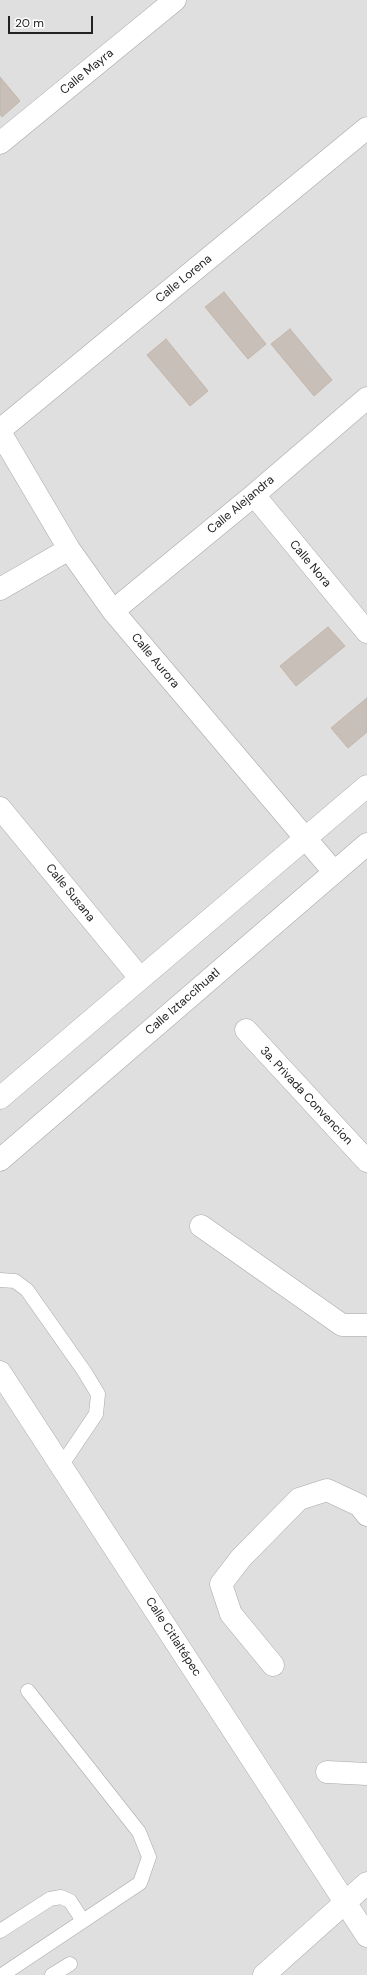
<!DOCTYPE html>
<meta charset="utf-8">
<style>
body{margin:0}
#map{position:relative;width:367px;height:1975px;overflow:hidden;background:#f2efe9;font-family:"DM Sans",sans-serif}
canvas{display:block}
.scale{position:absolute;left:8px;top:16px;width:85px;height:18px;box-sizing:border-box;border:2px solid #222;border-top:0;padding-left:5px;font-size:12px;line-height:14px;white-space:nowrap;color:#222;-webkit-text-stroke:3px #fff;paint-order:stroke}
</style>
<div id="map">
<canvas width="367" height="1975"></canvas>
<div class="scale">20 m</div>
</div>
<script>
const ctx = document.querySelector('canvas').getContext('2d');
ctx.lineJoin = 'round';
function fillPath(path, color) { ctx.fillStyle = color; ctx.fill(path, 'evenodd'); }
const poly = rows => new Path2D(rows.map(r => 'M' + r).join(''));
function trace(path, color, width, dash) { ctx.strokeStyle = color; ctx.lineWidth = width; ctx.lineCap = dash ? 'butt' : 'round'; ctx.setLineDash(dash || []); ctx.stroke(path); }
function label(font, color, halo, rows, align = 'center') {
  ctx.font = font + ' "DM Sans",sans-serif'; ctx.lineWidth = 3.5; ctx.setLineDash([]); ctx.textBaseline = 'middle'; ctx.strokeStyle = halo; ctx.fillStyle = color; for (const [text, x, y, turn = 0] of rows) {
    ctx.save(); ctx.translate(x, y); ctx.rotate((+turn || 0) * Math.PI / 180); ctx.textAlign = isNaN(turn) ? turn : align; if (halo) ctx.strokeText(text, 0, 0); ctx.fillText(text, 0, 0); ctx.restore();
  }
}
const residential = poly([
 [0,0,367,0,367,1975,0,1975]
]);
const building = poly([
 [0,77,20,101,2,117,0,114,0,77],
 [224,292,266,344,248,359,205,307,224,292],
 [290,329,332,380,314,396,271,344,290,329],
 [166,339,208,391,190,406,147,355,166,339],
 [328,627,345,646,296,686,280,666,328,627],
 [367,698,367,732,348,748,331,728,367,698]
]);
const service = poly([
 [0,1280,15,1281,27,1290,84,1371,98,1394,96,1414,61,1466],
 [0,1931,50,1899,61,1897,70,1901,83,1921],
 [2,1975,140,1883,149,1857,139,1832,28,1691],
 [52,1975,70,1964]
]);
const minor = poly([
 [0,143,175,0],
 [0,430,367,128],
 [0,432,69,549,113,611,334,872],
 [254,495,367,632],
 [0,589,69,549],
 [113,611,254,495,367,398],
 [0,808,140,978],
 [246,1030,367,1161],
 [0,1098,367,786],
 [0,1160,367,844],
 [201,1226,342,1325,367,1325],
 [0,1372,367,1936],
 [273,1665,231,1614,221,1584,241,1558,299,1499,327,1490,359,1505,367,1515],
 [327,1772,367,1774],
 [264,1975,367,1883]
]);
const streetNames = [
 ["Calle Mayra",87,72,-39],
 ["Calle Lorena",184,279,-39],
 ["Calle Alejandra",241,505,-40],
 ["Calle Nora",310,564,50],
 ["Calle Aurora",155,661,50],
 ["Calle Susana",70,893,51],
 ["Calle Iztaccíhuatl",183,1002,-41],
 ["3a. Privada Convencion",306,1096,47],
 ["Calle Citlaltépec",173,1637,57]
];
fillPath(residential, '#e0dfdf');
fillPath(building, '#c7bfb8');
trace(building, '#c4b6ab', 1);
trace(service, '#a9a9a9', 15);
trace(minor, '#a9a9a9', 23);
trace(service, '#fff', 14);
trace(minor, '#fff', 22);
label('12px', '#222', '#fff', streetNames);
</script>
